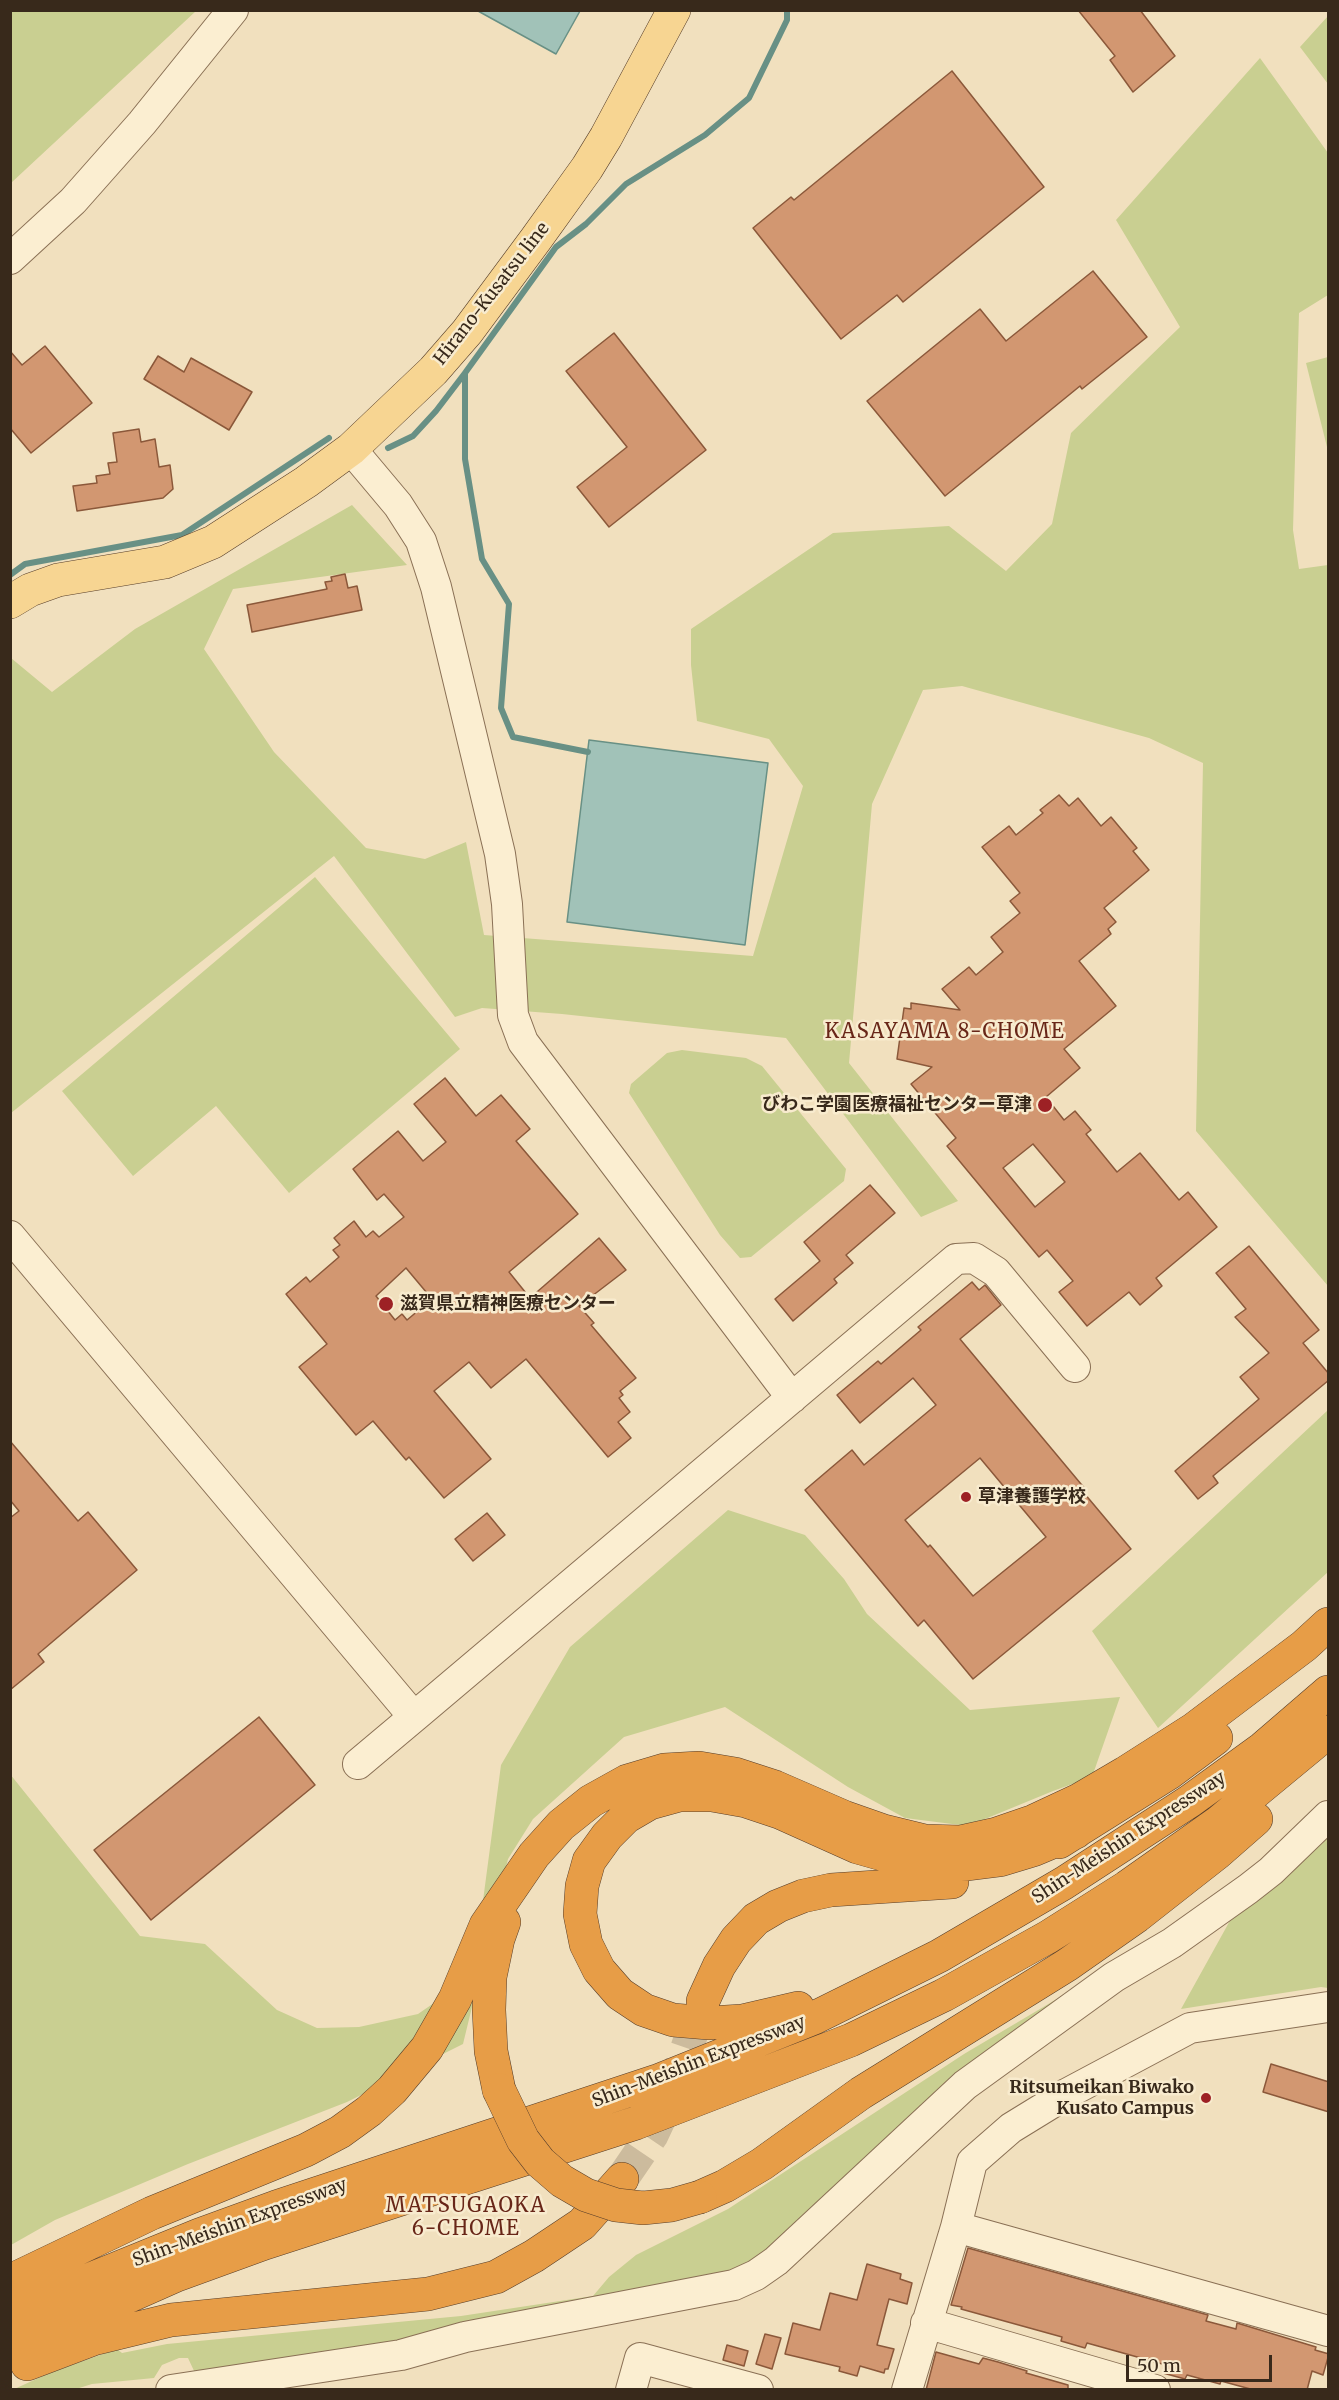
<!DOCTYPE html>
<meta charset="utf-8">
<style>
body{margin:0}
#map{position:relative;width:1339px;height:2400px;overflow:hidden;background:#f1e0be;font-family:Merriweather,serif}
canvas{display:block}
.frame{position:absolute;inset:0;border:12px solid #38291b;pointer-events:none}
.scale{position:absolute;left:1126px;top:2355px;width:146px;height:27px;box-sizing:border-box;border:3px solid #38291b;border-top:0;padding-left:8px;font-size:18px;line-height:21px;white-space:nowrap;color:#38291b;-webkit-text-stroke:4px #f8ebce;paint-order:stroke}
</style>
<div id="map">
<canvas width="1339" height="2400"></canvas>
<div class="frame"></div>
<div class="scale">50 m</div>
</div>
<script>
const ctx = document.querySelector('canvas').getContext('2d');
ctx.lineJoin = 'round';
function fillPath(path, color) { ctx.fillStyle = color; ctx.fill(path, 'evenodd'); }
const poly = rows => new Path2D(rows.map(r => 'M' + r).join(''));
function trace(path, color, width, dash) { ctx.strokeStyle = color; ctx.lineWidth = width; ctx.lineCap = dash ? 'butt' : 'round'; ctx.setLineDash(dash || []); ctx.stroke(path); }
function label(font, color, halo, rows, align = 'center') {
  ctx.font = font + ' Merriweather,"Noto Sans JP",serif'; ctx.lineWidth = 5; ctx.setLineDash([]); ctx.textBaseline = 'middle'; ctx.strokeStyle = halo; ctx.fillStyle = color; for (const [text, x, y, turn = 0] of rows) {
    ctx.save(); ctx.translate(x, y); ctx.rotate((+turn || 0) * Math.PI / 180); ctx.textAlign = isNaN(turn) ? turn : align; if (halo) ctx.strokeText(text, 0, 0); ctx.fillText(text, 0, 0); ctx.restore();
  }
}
const green = poly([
 [11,10,196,10,196,11,11,183],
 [1328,16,1328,84,1300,47],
 [1260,58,1328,153,1328,295,1299,313,1293,530,1299,569,1328,565,1328,1286,1196,1131,1203,763,1149,738,962,686,923,690,872,804,849,1063,958,1201,921,1217,786,1038,562,1014,482,1008,455,1017,334,856,11,1113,11,658,52,692,135,629,352,505,407,565,233,589,204,649,274,752,366,848,425,859,466,842,484,935,753,956,803,786,769,739,697,721,691,665,691,629,833,533,949,526,1006,571,1052,524,1071,433,1180,327,1116,220],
 [1328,357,1328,451,1306,363],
 [315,877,460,1049,289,1193,216,1106,133,1176,62,1091],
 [682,1050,746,1058,762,1066,846,1169,844,1181,751,1257,740,1258,720,1235,629,1093,631,1084,667,1053],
 [1328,1410,1328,1572,1158,1728,1092,1631],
 [728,1510,805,1535,844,1579,867,1614,970,1710,1120,1697,1092,1777,1053,1791,968,1826,905,1818,848,1787,725,1707,624,1737,533,1819,508,1859,463,2044,347,2102,188,2164,55,2220,11,2245,10,1774,140,1936,205,1944,277,2010,317,2028,359,2027,418,2014,473,1976,501,1765,570,1647],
 [1328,1835,1328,1988,1321,1987,1181,2009,1232,1917],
 [1104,1971,755,2263,721,2275,397,2342,195,2373,188,2358,179,2358,162,2365,154,2378,92,2384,76,2389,12,2390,52,2372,117,2349,122,2353,167,2344,461,2316,593,2296,609,2277,636,2255,728,2209,964,2054]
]);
const water = poly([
 [478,11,580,11,556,54,478,11],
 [589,740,768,763,745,945,567,922,589,740]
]);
const stream = poly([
 [388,448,413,436,436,411,465,373],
 [10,575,25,564,182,535,329,438],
 [588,752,513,737,501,708,509,604,482,559,465,459,465,373,556,247,586,224,626,184,705,135,749,98,787,20,787,10]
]);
const building = poly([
 [1078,10,1140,10,1175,56,1133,92,1110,60,1115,56,1078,10],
 [952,71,1044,187,903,302,897,295,841,339,753,228,791,197,794,200,952,71],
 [1093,271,1147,337,1082,389,1080,386,945,496,867,401,980,309,1006,341,1093,271],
 [614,333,706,450,609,527,577,487,627,447,566,371,614,333],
 [45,346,92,403,31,453,10,428,10,351,22,365,45,346],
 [158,356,184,372,191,358,252,392,229,430,144,379,158,356],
 [139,429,141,442,155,439,159,467,170,465,173,489,163,498,77,511,73,486,97,483,96,476,110,474,108,463,117,462,113,433,139,429],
 [345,574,348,588,357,586,362,610,252,632,247,605,327,589,325,582,332,581,331,577,345,574],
 [1059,795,1069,806,1078,798,1101,826,1111,817,1137,848,1133,851,1149,870,1104,908,1116,922,1108,929,1111,934,1079,961,1116,1006,1064,1049,1080,1068,1046,1097,1064,1120,1075,1111,1091,1130,1086,1134,1117,1172,1140,1153,1179,1200,1188,1192,1217,1227,1156,1278,1162,1286,1140,1305,1129,1292,1087,1326,1059,1292,1073,1281,1047,1250,1039,1257,947,1146,956,1138,911,1084,932,1067,897,1059,904,1008,911,1009,911,1003,960,1010,942,989,969,967,976,975,1003,952,991,937,1020,913,1010,901,1020,893,982,847,1009,826,1016,835,1043,813,1040,810,1059,795],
 [1033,1144,1065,1182,1035,1207,1003,1168,1033,1144],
 [445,1078,476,1116,501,1095,530,1129,516,1141,578,1214,509,1272,530,1298,599,1238,626,1270,579,1306,594,1323,591,1325,636,1378,620,1391,623,1395,619,1398,630,1412,618,1422,631,1438,608,1457,526,1359,491,1388,469,1362,434,1391,491,1459,444,1498,409,1457,406,1460,373,1421,356,1435,299,1367,327,1344,286,1294,306,1277,310,1282,339,1257,333,1250,340,1245,334,1238,354,1221,366,1237,373,1231,379,1237,404,1217,384,1194,377,1200,353,1169,398,1131,423,1161,446,1142,414,1104,445,1078],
 [406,1268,432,1299,407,1320,402,1314,395,1320,376,1296,406,1268],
 [870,1185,895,1213,846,1255,853,1263,834,1279,837,1283,793,1321,775,1299,820,1261,804,1242,870,1185],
 [1249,1246,1319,1330,1303,1343,1329,1374,1329,1380,1213,1476,1218,1483,1198,1499,1175,1471,1259,1399,1240,1377,1269,1353,1235,1317,1246,1309,1216,1273,1249,1246],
 [972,1282,979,1290,985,1285,1001,1305,960,1339,1086,1490,1084,1493,1131,1549,973,1679,924,1620,918,1626,805,1490,852,1450,864,1465,936,1405,913,1378,860,1423,837,1395,878,1361,881,1364,921,1330,918,1327,972,1282],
 [980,1458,1046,1537,973,1596,930,1545,928,1547,905,1520,980,1458],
 [10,1441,78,1521,88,1512,137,1570,38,1654,44,1662,10,1690,10,1518,19,1511,10,1500,10,1441],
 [487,1513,505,1535,473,1561,455,1539,487,1513],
 [259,1717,315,1785,151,1920,94,1850,259,1717],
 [1271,2064,1329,2082,1329,2112,1263,2092,1271,2064],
 [968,2248,1208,2315,1206,2321,1236,2329,1237,2323,1316,2347,1315,2350,1329,2354,1323,2375,1312,2371,1307,2390,1254,2390,1221,2381,1220,2384,1187,2375,1185,2379,1163,2373,1166,2365,1087,2343,1085,2348,1061,2341,1062,2337,961,2309,962,2307,951,2305,968,2248],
 [867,2264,901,2274,900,2279,912,2283,907,2304,889,2299,877,2345,894,2349,888,2369,885,2369,884,2373,860,2366,857,2376,839,2371,840,2367,785,2354,793,2323,820,2330,830,2293,857,2300,867,2264],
 [765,2334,781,2338,772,2369,756,2364,765,2334],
 [727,2345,748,2351,744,2366,723,2360,727,2345],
 [936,2352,979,2364,983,2358,998,2362,1027,2371,1026,2373,1068,2385,1068,2390,926,2390,936,2352]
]);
const highwayTunnel = poly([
 [622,2179,652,2135,672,2092,703,2001]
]);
const minor = poly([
 [10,259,73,201,142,123,233,10],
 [351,449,398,505,421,541,436,587,500,854,507,904,513,1015,523,1042,792,1398],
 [10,1236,414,1717,956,1259,974,1258,996,1272,1075,1367],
 [358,1764,414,1717],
 [956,2227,1328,2331],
 [926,2323,1155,2390],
 [171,2390,401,2355,465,2337,734,2285,756,2275,776,2261,965,2085,1114,1977,1172,1943,1248,1889,1271,1871,1328,1816],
 [631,2390,640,2358,758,2390],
 [907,2390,956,2227,972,2162,1011,2128,1068,2093,1190,2028,1328,2007]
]);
const major = poly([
 [10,602,30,590,58,580,165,562,213,542,306,482,351,449,433,371,467,332,536,239,587,168,606,137,674,10]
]);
const highway = poly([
 [1059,1842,1169,1773,1216,1738],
 [703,2001,719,1966,736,1940,756,1919,778,1906,803,1896,831,1890,952,1882],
 [798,2008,742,2021,709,2023,673,2020,644,2010,620,1994,599,1970,586,1944,580,1914,582,1886,589,1861,607,1836,626,1817,650,1803,679,1795,712,1795,746,1801,779,1812,857,1847,910,1862,938,1865,968,1864,1000,1860,1033,1850,1076,1832],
 [499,2090,491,2051,489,2010,490,1977,498,1939,504,1922],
 [700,2197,725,2186,762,2164,861,2093,1067,1965,1137,1916,1216,1854,1256,1819],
 [10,2281,152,2213,306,2150,340,2132,369,2111,392,2090,427,2048,455,1999,486,1925,534,1855,561,1825,591,1801,627,1781,664,1770,699,1768,735,1774,775,1787,844,1817,884,1831,925,1841,960,1842,996,1834,1034,1821,1079,1800,1125,1773,1194,1729,1304,1646,1328,1624],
 [10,2315,49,2296,199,2235,276,2207,657,2081,814,2018,939,1956,1064,1883,1190,1801,1263,1748,1328,1692],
 [10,2349,177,2275,265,2243,636,2123,851,2040,944,1995,1048,1937,1127,1887,1219,1822,1328,1732],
 [27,2364,93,2339,171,2320,428,2294,496,2277,534,2256,582,2224,622,2179]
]);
const highwayBridge = poly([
 [499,2090,523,2140,540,2162,562,2181,586,2195,616,2205,643,2208,672,2205,700,2197]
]);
const markers = [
 [1045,1105,8,"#9d2125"],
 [386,1304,8,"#9d2125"],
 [966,1497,6,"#9d2125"],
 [1206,2098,6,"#9d2125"]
];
const streetNames = [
 ["Hirano-Kusatsu line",492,294,-52],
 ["Shin-Meishin Expressway",1129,1838,-33],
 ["Shin-Meishin Expressway",699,2062,-21],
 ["Shin-Meishin Expressway",240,2223,-20]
];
const poiNames = [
 ["びわこ学園医療福祉センター草津",1032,1105],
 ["滋賀県立精神医療センター",400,1304,"left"],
 ["草津養護学校",978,1497,"left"],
 ["Ritsumeikan Biwako",1194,2088],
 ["Kusato Campus",1194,2109]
];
const neighbourhoodNames = [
 ["KASAYAMA 8-CHOME",945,1032],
 ["MATSUGAOKA",466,2206],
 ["6-CHOME",466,2229]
];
fillPath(green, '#c9cf91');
fillPath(water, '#a1c2b8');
trace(water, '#689085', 1.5);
trace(stream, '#689085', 6);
fillPath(building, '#d29771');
trace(building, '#8b583a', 1.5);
trace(highwayTunnel, '#ccbb9d', 33, [33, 16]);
trace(minor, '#8a7055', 32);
trace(major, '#573e2a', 34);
trace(highway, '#573e2a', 34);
trace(minor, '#fbeed1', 30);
trace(major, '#f7d592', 33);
trace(highway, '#e79d47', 33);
trace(highwayBridge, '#573e2a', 34, []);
trace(highwayBridge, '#e79d47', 33);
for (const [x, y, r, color] of markers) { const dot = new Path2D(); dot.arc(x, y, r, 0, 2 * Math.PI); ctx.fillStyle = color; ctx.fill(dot); trace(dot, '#f8ebce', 2); }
label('18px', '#38291b', '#f8ebce', streetNames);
label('bold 18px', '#38291b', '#f8ebce', poiNames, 'right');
ctx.letterSpacing = '1.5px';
label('20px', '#682618', '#f8ebce', neighbourhoodNames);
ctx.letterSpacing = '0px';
</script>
